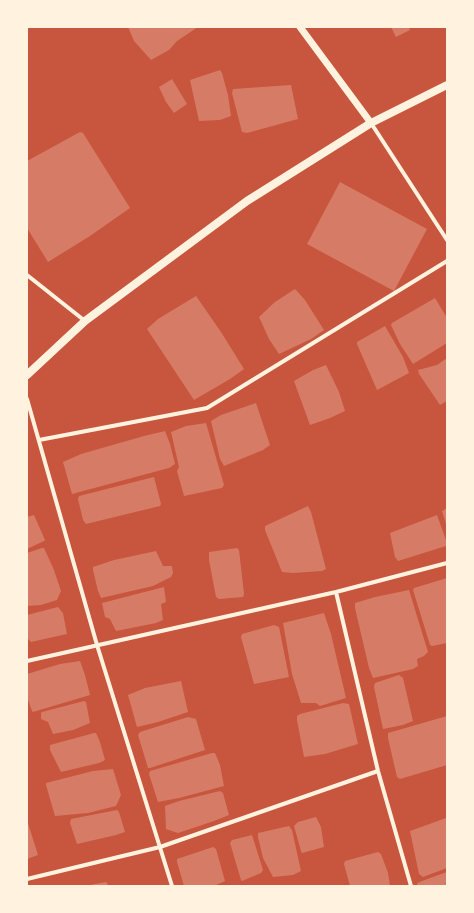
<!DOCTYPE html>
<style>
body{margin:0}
#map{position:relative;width:474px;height:913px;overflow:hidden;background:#c8553d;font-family:"Work Sans",sans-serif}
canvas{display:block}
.frame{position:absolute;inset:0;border:28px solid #fff3e0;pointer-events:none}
</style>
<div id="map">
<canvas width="474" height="913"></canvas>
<div class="frame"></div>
</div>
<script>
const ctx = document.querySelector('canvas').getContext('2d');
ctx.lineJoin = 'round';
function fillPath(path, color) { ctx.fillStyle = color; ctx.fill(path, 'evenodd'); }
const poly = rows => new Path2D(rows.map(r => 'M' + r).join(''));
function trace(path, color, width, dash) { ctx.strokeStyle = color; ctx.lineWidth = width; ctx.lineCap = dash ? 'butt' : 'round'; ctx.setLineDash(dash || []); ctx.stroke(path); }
const building = poly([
 [128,27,198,27,177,41,169,50,151,60,134,41],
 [391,27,409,27,410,30,396,37],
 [220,70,222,73,228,95,231,116,220,120,199,121,190,80],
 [172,79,187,104,174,113,166,102,159,87],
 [291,85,298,119,247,133,242,132,232,93,233,89],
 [80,132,83,133,130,208,90,236,48,262,27,228,27,161],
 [340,182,427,229,394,291,307,244],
 [295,289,305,300,324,330,311,339,279,354,269,339,259,317,275,302],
 [196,296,221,332,244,369,230,379,194,400,147,329,158,319],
 [435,298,447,318,447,343,413,364,400,344,391,325,392,323],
 [385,326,403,357,409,373,377,390,357,344,357,342],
 [447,358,447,401,440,405,419,374,418,370,437,365],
 [326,365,339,392,345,411,330,418,310,425,294,381,313,370],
 [256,403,270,445,263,450,224,466,220,459,211,421,221,415],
 [206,423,224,485,222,488,184,496,177,471,179,467,171,432,186,426],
 [165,431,170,444,175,464,169,468,72,494,63,462,81,454,144,436],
 [154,477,161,504,160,506,86,524,83,520,78,499,79,496],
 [308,506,311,512,326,569,322,571,293,573,282,572,265,530,265,526],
 [447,508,447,527,442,511],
 [34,515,45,540,44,541,27,549,27,517],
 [437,515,447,543,446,546,398,561,395,557,390,533],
 [42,548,44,548,54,570,61,591,57,600,41,605,27,606,27,553],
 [237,548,239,550,244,594,243,597,219,599,216,597,209,560,209,552],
 [156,551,163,566,172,566,173,573,171,577,153,586,101,598,98,591,93,570,93,567,114,560],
 [447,578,447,643,432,646,430,645,413,590,414,588],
 [164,587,166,602,161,604,163,620,156,623,116,631,110,619,105,617,102,603],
 [409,590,428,652,424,656,417,659,418,666,413,669,373,678,369,668,355,608,355,603,375,597],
 [58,607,63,613,67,634,31,642,27,638,27,615],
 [324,613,331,634,346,698,320,706,316,703,301,703,292,674,283,623],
 [274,625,279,627,289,677,254,684,241,637,242,634],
 [80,661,85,675,90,695,33,712,32,711,27,697,27,674,60,664],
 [399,675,403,678,413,721,403,725,383,729,374,687,375,683],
 [181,681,188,712,158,722,137,727,128,695,145,688],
 [84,701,86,702,90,723,73,730,53,734,48,722,41,719,41,713,42,712],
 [343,703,349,704,358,744,325,754,304,757,297,720,297,716,300,714],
 [447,716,447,765,400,779,397,777,388,738,388,733],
 [188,717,196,719,205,750,150,768,148,768,138,735,140,732],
 [94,733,96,733,100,742,105,760,99,763,61,772,50,750,50,745],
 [212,753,215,753,220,765,224,786,179,798,158,802,149,774,150,771],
 [113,769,121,795,116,806,88,813,55,816,46,785,46,783,93,771],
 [220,791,223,793,229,815,214,821,178,833,166,829,165,806,179,801],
 [117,810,119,812,125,832,116,835,77,844,70,823,71,819],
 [316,817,321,827,324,847,302,853,301,851,294,826,298,822],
 [446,818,447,868,423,877,419,874,410,831],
 [27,820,38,855,27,859],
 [289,826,292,830,301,871,293,875,273,877,263,858,258,837,258,833],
 [252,835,263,870,261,873,242,881,241,880,230,843,232,840],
 [213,847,216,849,225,881,214,886,184,886,177,862,177,859],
 [378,852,381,854,388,873,390,886,350,886,344,864,345,861],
 [447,872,447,886,418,886,417,883,430,878],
 [106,882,109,886,90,886,90,885]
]);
const minor = poly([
 [371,123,447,240],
 [27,275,85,321],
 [27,399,97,645,172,886],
 [39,440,207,408,447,261],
 [336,592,378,771,411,886],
 [27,661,336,592,447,563],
 [27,879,160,847,378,771]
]);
const tertiary = poly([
 [300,27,371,123]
]);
const secondary = poly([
 [27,375,85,321,247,201,371,123,447,85]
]);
fillPath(building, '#d67c66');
trace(minor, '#fff3e0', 4);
trace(tertiary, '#fff3e0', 7);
trace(secondary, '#fff3e0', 8);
</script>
